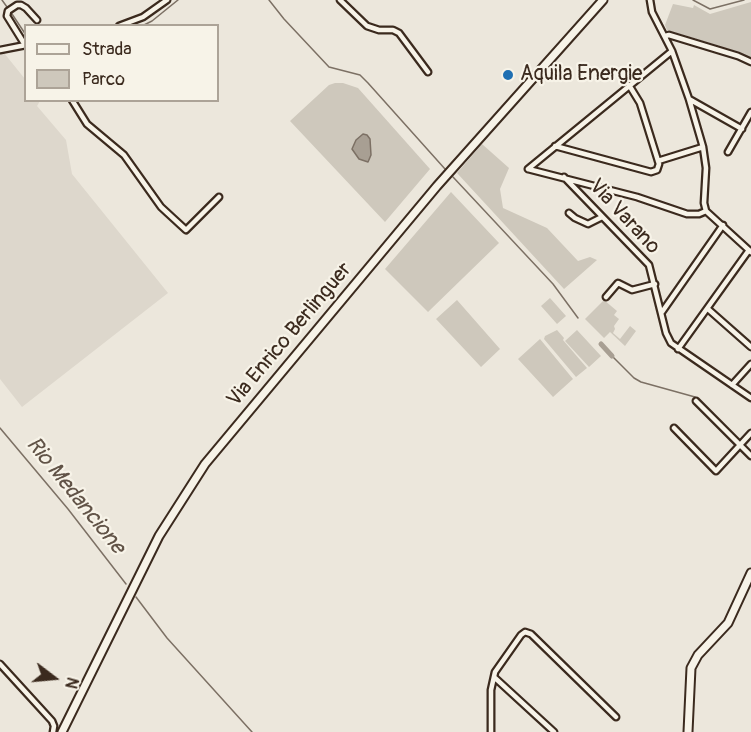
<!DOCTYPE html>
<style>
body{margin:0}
#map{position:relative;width:751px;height:732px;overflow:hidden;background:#ece7dc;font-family:Pangolin,sans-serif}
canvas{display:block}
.legend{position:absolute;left:24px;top:24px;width:195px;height:78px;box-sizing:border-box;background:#f7f3e8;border:2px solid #aca397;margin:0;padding:8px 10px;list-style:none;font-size:18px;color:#3b2a1e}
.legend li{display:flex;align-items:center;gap:12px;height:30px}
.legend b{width:30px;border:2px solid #aca397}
.north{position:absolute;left:24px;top:648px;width:60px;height:60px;-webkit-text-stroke:4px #f7f3e8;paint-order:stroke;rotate:106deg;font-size:16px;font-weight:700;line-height:24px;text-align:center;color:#3b2a1e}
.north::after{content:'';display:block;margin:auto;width:21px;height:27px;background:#3b2a1e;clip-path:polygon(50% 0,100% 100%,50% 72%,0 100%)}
</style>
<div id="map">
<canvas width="751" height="732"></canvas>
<ul class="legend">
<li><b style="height:8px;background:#f7f3e8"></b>Strada</li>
<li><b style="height:16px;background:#cec8bc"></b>Parco</li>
</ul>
<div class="north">N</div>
</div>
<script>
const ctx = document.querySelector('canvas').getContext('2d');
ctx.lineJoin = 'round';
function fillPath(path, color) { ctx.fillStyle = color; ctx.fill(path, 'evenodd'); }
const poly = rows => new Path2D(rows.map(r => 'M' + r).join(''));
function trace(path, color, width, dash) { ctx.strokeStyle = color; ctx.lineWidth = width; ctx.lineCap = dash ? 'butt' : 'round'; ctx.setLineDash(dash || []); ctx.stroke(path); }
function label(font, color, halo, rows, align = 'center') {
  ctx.font = font + ' Pangolin,sans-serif'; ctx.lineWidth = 4.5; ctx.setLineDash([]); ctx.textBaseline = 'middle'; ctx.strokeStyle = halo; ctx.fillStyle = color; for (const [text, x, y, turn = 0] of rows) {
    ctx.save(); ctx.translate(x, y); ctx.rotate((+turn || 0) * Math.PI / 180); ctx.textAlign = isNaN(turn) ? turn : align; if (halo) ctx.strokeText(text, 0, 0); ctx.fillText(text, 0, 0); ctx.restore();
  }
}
const built = poly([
 [0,48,25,79,26,100,40,101,37,106,66,140,72,174,168,293,22,407,0,379]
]);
const green = poly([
 [751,2,751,58,739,52,667,30,665,25,673,4,693,8,694,5,710,14],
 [335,83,343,83,358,88,430,169,385,222,290,121,329,85],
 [482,144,509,168,500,189,503,208,547,228,578,261,590,257,597,260,564,289,457,173],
 [451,192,499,243,428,312,385,269],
 [550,298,566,316,557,324,541,306],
 [457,300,500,349,481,367,436,319],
 [604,300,617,311,614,315,619,319,614,326,615,329,613,333,620,339,630,326,636,331,625,346,610,332,604,338,585,319],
 [557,330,564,338,563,340,587,368,576,377,544,339,545,336],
 [577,330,601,356,589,367,565,341],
 [540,339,573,379,553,397,518,359]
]);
const water = poly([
 [363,134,367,135,370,139,371,155,368,162,359,159,352,149,356,140,363,134]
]);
const stream = poly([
 [2,0,7,7],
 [269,0,284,19,329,67,360,75,368,83,445,169],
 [693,0,710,9,744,0],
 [10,11,26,35],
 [142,26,152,21,178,0],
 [453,177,553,284,578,318],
 [612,356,634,378,641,382,695,397],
 [0,428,68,509,126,584],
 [136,597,167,638,252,732]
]);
const canal = poly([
 [601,344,612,356]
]);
const street = poly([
 [340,0,367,26,379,30,393,30,399,33,428,72],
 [650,0,652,12,672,51,689,99,703,147,706,168,704,203,706,211,751,252],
 [119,26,143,17,167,0],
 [665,36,669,35,738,56,751,62],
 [25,45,7,16,8,11,17,5,21,5,26,8,37,20],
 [0,50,26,45],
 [689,99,742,129],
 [72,100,87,124,124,155,161,207,186,230,219,197],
 [555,146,651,172,657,170,659,164,640,103,629,85],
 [728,152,751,112],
 [658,161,703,147],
 [528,169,672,51],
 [528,169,637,197,687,214,699,214,706,211],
 [564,177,649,265,666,333,671,343,751,398],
 [569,213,575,218,588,224,602,217],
 [606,297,618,283,632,290,655,284],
 [708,309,751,347],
 [662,312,723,225],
 [678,349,749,250],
 [732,385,751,364],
 [696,401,751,456],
 [674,428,716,471,751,433],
 [0,664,52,721,54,726,53,732],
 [494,677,554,732],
 [491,732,491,690,495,672,521,635,525,632,531,634,616,717]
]);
const secondary = poly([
 [62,732,159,536,205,464,437,186,603,0],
 [688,732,691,668,698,655,728,623,751,573]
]);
const markers = [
 [508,75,6,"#1f6fb2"]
];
const poiNames = [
 ["Aquila Energie",520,75]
];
const streetNames = [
 ["Via Varano",624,217,47],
 ["Via Enrico Berlinguer",290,335,-50]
];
const waterNames = [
 ["Rio Medancione",75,496,51]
];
fillPath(built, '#ddd7cc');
fillPath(green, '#cec8bc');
fillPath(water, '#a89f93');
trace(water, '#7c7064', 1.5);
trace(stream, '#7c7064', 1.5);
trace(canal, '#a89f93', 5);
trace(street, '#3b2a1e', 9);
trace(secondary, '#3b2a1e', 11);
trace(street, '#f7f3e8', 4.5);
trace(secondary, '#f7f3e8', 7);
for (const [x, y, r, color] of markers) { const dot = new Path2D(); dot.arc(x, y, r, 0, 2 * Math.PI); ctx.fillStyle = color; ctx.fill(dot); trace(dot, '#f7f3e8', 2); }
label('21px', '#3b2a1e', '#f7f3e8', poiNames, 'left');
label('21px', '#3b2a1e', '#f7f3e8', streetNames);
label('italic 22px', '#615347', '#f7f3e8', waterNames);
</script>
